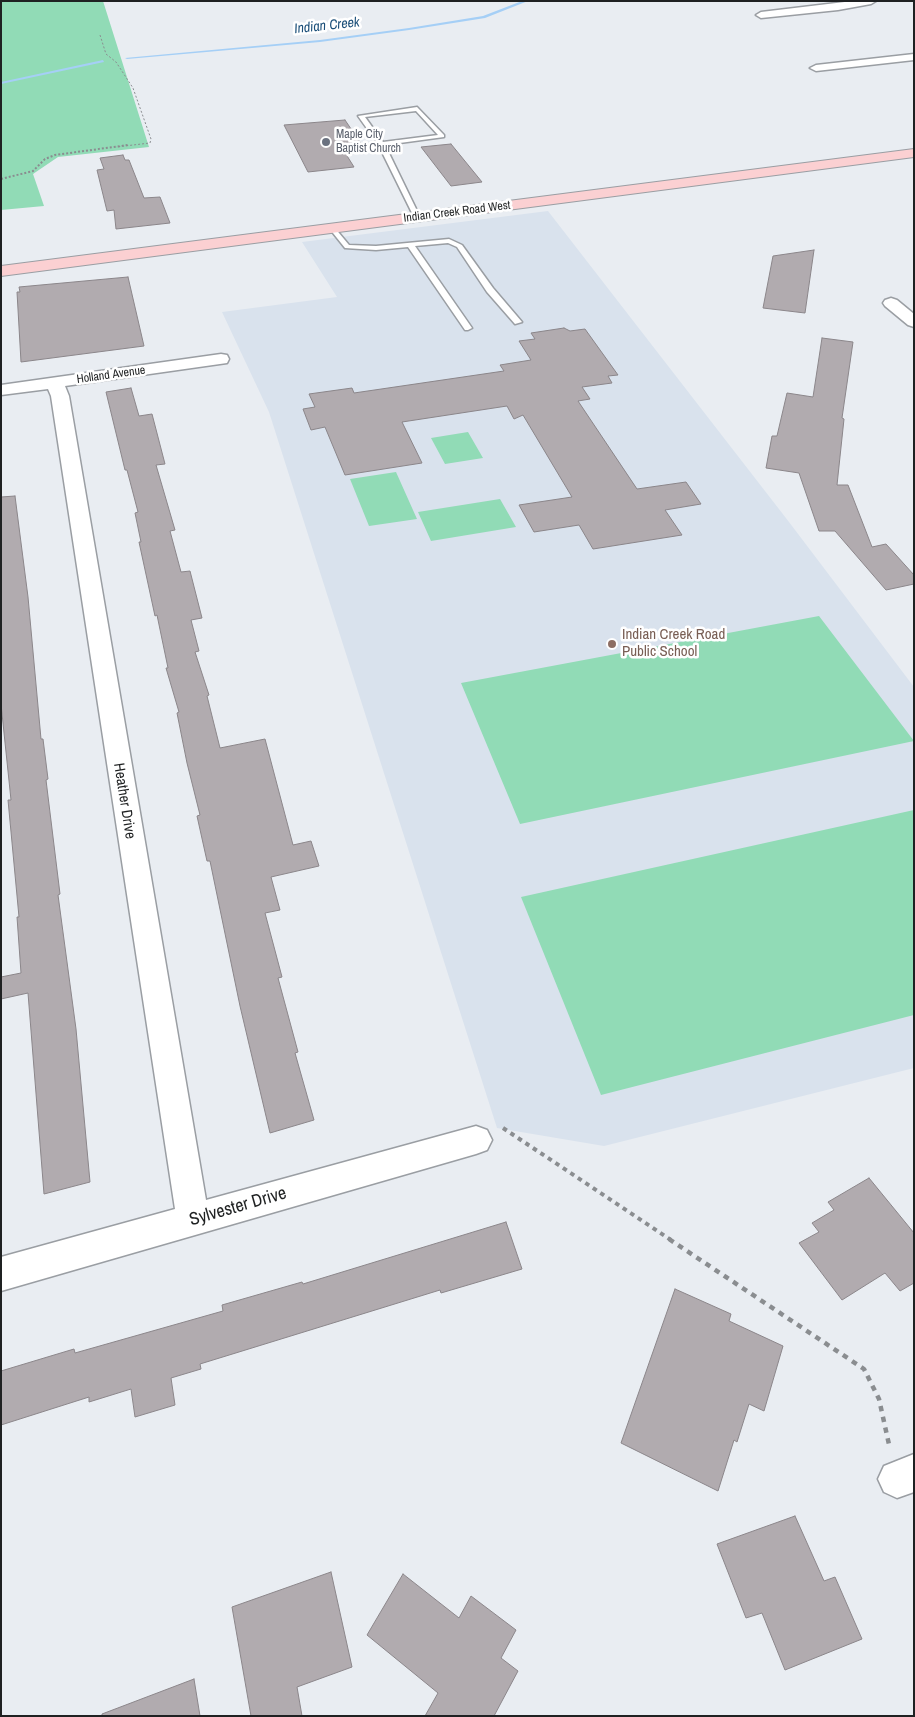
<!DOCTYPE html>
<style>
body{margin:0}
#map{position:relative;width:915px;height:1717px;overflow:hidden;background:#e9edf2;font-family:"Archivo Narrow",sans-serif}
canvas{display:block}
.frame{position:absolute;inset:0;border:2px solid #1f2122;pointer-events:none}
</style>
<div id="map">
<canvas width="915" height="1717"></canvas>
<div class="frame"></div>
</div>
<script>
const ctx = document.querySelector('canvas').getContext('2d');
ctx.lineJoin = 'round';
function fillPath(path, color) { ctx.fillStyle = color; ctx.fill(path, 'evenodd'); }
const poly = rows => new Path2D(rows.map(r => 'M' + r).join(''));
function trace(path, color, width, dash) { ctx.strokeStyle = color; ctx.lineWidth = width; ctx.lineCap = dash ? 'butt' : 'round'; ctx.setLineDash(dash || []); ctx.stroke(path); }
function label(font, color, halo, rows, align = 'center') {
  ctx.font = font + ' "Archivo Narrow",sans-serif'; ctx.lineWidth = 5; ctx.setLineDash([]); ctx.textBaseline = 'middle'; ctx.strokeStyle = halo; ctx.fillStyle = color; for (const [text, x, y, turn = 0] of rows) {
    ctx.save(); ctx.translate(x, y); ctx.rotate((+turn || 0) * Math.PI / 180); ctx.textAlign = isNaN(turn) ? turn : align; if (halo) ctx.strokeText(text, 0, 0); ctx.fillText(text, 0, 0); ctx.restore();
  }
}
const built = poly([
 [548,211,789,522,914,687,914,1068,604,1146,497,1128,269,412,222,312,337,297,302,242]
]);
const green = poly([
 [1,1,103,1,149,147,58,157,33,174,44,206,1,210],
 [468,432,483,458,445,464,431,438],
 [396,472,417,519,369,526,350,479],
 [500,499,516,527,431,541,418,512],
 [819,616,914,741,520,824,461,683],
 [914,810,914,1015,601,1095,521,897]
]);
const stream = poly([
 [522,1,528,1,485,18,409,30,320,42,127,59,125,58,320,40,409,28,483,16,522,1],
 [103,60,104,62,1,84,1,82,103,60]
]);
const building = poly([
 [345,120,364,148,344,151,354,167,308,172,284,125,345,120],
 [451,144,482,182,451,186,421,147,451,144],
 [123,155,125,160,129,160,144,198,160,197,170,223,116,229,114,210,107,211,97,170,104,169,100,158,123,155],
 [814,250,805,313,763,308,773,256,814,250],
 [128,277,144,346,21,362,17,292,20,292,19,287,128,277],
 [564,328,570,331,585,329,618,375,608,376,612,383,582,387,590,399,578,401,637,489,686,482,701,504,665,510,682,535,593,549,579,525,534,532,519,505,572,497,523,415,514,419,507,406,402,422,422,463,345,475,325,427,311,430,303,409,315,407,309,394,352,388,354,393,504,371,500,365,531,360,519,341,535,339,531,333,564,328],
 [822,338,853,342,842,418,844,419,837,485,848,485,872,547,886,544,914,575,914,584,886,590,835,531,819,531,799,473,766,468,772,436,777,436,787,393,813,397,822,338],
 [131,388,139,416,152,414,165,464,156,465,175,530,170,531,181,572,190,571,202,618,191,620,199,651,195,652,209,695,207,696,220,748,265,739,293,845,311,841,319,866,271,877,280,910,265,913,282,977,278,978,298,1052,295,1053,314,1120,270,1133,240,1006,210,861,207,861,197,816,200,815,187,763,177,713,179,712,166,668,168,668,157,615,155,616,139,542,141,542,135,513,138,512,127,470,125,470,106,392,131,388],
 [15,496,28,597,41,739,43,739,48,779,46,780,60,894,58,895,76,1029,90,1182,44,1194,28,993,1,999,1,977,21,973,17,917,19,917,8,800,11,800,1,704,1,497,15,496],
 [869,1178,914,1233,914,1283,900,1291,885,1273,842,1300,799,1243,819,1232,812,1223,834,1210,828,1202,869,1178],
 [506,1222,522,1269,441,1293,440,1290,200,1364,201,1369,171,1378,175,1405,135,1417,131,1389,89,1402,89,1397,1,1425,1,1371,74,1349,75,1353,223,1311,222,1305,302,1282,303,1284,506,1222],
 [675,1289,731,1314,729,1321,783,1346,764,1411,749,1404,737,1442,734,1440,718,1491,621,1443,675,1289],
 [795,1516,824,1581,835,1577,862,1639,785,1670,762,1613,746,1618,717,1544,795,1516],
 [331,1572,352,1667,297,1687,302,1716,251,1716,232,1607,331,1572],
 [403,1574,459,1618,471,1596,516,1630,501,1658,518,1671,494,1716,425,1716,438,1693,367,1635,403,1574],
 [194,1679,200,1716,102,1716,102,1714,194,1679]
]);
const pathFar3 = poly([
 [100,35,106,54,116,62,133,88,151,139,150,143,116,147]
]);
const pathFar2 = poly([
 [1,179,33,171,45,159,55,155,128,145]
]);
const pathFar1 = poly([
 [503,1128,671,1240]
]);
const path = poly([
 [669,1239,864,1369,879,1399,890,1449]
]);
const lane = poly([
 [417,107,444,135,444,137,385,145,420,217,417,219,414,217,378,144,358,116,417,107],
 [416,111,438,135,383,142,365,117,416,111],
 [330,227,334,227,349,245,376,246,449,239,462,245,493,288,522,322,515,324,487,292,457,247,448,243,415,246,472,328,468,330,465,330,408,247,376,250,345,248,329,228,330,227]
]);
const street = poly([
 [853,1,876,1,871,4,838,10,761,18,756,15,761,12,853,1],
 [914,54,914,60,816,71,810,68,816,65,914,54],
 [891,298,897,300,914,314,914,327,908,325,885,306,883,303,885,300,891,298],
 [221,354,227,355,229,359,227,363,65,386,69,396,206,1200,476,1126,487,1130,492,1140,487,1150,476,1154,1,1291,1,1257,175,1209,51,396,48,389,1,395,1,385,221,354],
 [914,1454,914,1492,897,1498,884,1492,878,1479,884,1466,914,1454]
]);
const secondary = poly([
 [914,149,914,157,1,276,1,266,914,149]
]);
const markers = [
 [326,142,5,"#6b7280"],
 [612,644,5,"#8d6e63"]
];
const farWorshipnames = [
 ["Maple City",336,135],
 ["Baptist Church",336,149]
];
const farStreetnames = [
 ["Indian Creek Road West",457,212,-7],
 ["Holland Avenue",111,375,-8]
];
const farWaternames = [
 ["Indian Creek",327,26,-6]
];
const educationNames = [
 ["Indian Creek Road",622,635],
 ["Public School",622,652]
];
const streetNames = [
 ["Heather Drive",124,801,81]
];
const nearStreetnames = [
 ["Sylvester Drive",238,1207,-16]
];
fillPath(built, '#d9e2ed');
fillPath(green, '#91dbb6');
fillPath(stream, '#a5cff6');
fillPath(building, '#b1abaf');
trace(building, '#8b868a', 1);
trace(lane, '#9a9ea3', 3);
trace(street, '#9a9ea3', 3);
trace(secondary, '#9a9ea3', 2);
trace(pathFar3, '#8a8d90', 1, [2, 2]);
trace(pathFar2, '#8a8d90', 2, [2, 2]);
trace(pathFar1, '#8a8d90', 4, [4.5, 4.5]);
trace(path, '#8a8d90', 4.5, [5.5, 5.5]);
fillPath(lane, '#fff');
fillPath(street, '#fff');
fillPath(secondary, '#fbd0d2');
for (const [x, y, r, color] of markers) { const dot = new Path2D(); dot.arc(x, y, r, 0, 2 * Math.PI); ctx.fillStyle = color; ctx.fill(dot); trace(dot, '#fff', 2); }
label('12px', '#5b616d', '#fff', farWorshipnames, 'left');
label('12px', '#1f2122', '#fff', farStreetnames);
label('italic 14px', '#1b4f79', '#fff', farWaternames);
label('15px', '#785e54', '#fff', educationNames, 'left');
label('15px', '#1f2122', '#fff', streetNames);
label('18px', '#1f2122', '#fff', nearStreetnames);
</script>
